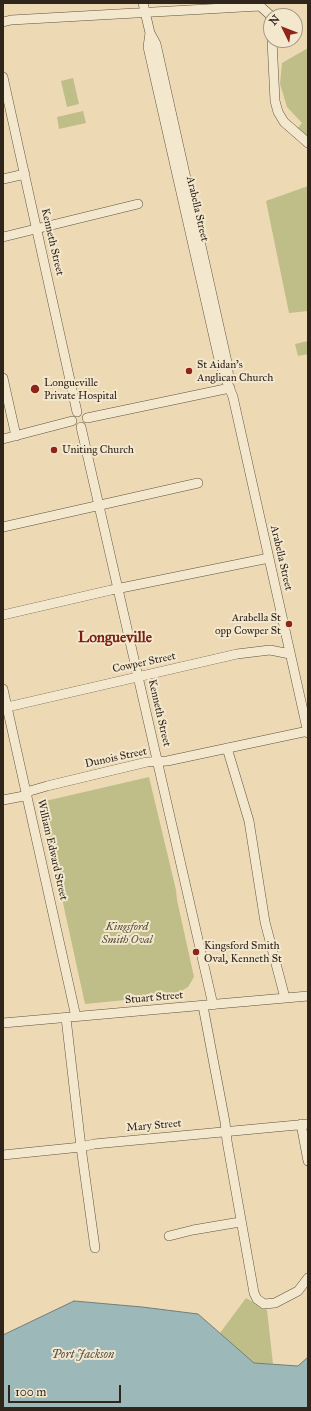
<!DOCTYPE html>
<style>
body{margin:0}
#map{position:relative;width:311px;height:1411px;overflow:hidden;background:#eddab4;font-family:"IM FELL Great Primer",serif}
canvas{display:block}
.frame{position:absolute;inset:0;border:4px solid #30251b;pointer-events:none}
.north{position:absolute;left:263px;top:8px;width:40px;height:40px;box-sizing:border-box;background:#f3e7ce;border:1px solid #a59986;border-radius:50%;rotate:313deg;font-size:11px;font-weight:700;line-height:16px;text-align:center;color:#30251b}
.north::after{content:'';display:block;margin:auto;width:14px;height:18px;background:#8f2418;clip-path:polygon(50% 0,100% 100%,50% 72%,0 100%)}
.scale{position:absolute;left:8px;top:1385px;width:113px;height:18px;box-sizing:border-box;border:2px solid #30251b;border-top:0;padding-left:5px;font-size:12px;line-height:14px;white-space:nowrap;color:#30251b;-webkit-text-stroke:3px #f3e7ce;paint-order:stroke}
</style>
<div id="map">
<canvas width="311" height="1411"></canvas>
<div class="frame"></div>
<div class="north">N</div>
<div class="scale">100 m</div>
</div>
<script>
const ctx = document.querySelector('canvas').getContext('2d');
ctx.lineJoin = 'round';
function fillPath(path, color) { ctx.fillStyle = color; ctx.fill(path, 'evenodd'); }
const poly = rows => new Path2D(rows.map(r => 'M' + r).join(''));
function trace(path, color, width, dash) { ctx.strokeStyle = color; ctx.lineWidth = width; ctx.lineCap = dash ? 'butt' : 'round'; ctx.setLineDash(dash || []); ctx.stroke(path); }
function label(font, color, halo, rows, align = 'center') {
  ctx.font = font + ' "IM FELL Great Primer",serif'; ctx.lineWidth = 4; ctx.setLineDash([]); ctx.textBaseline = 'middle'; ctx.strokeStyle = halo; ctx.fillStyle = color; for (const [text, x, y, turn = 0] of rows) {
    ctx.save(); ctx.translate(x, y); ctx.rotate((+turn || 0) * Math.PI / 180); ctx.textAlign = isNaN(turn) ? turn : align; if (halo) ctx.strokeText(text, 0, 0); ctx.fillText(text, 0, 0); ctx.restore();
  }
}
const green = poly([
 [308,48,308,138,297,129,302,123,287,107,280,84,282,63],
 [73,78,79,104,67,107,61,81],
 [83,111,86,123,59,129,57,117],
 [308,186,308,311,289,313,266,201],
 [308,341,308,354,298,356,295,344],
 [149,777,176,890,177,900,194,977,188,987,175,995,85,1004,41,802],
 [246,1298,267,1310,273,1364,254,1363,220,1333]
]);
const water = poly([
 [74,1301,142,1307,198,1314,254,1363,298,1366,308,1357,308,1408,3,1408,3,1335,74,1301]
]);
const minor = poly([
 [143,3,150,33,156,44,227,362,229,379],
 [3,22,11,20,260,6,270,15,271,22],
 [150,33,148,47,220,364,233,397,308,733],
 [272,40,275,101,278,112,284,122,308,143],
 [3,77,77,412],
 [3,179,25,174],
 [3,237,138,204],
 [3,378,16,436],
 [87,418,230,388],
 [81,427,213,1005],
 [3,439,72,421],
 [3,527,198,483],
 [3,615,111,590,269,558],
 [3,689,76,1017],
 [3,708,237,654,270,650,290,654],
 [227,748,249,821,265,922,285,998],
 [3,800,24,796,30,791,47,786,147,762,167,761,308,731],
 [203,1006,225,1122,227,1141,254,1293,257,1299,264,1304,275,1303,298,1291,308,1278],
 [66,1018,81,1147,95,1248],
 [3,1023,308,996],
 [301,1124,308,1161],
 [3,1155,81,1147,94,1144,308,1124],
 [169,1236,193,1230,240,1222]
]);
const markers = [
 [189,371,4,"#8f2418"],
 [35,389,5,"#8f2418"],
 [54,450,4,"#8f2418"],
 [289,624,4,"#8f2418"],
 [196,952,4,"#8f2418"]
];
const streetNames = [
 ["Arabella Street",197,209,77],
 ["Kenneth Street",52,242,77],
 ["Arabella Street",281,558,77],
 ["Cowper Street",144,663,-12],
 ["Kenneth Street",159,713,77],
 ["Dunois Street",116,758,-12],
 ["William Edward Street",52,850,77],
 ["Stuart Street",154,998,-5],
 ["Mary Street",154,1126,-5]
];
const poiNames = [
 ["St Aidan's",197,365],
 ["Anglican Church",197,378],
 ["Longueville",44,383],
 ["Private Hospital",44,396],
 ["Uniting Church",62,450],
 ["Arabella St",281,618,"right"],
 ["opp Cowper St",281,631,"right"],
 ["Kingsford Smith",204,946],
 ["Oval, Kenneth St",204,959]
];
const parkNames = [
 ["Kingsford",127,927],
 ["Smith Oval",127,940]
];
const waterNames = [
 ["Port Jackson",83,1355]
];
const districtNames = [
 ["Longueville",115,638]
];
fillPath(green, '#bfbd88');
fillPath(water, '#9db8b8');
trace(water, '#717d79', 1);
trace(minor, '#5f5241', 10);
trace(minor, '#f3e7ce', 9);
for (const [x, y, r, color] of markers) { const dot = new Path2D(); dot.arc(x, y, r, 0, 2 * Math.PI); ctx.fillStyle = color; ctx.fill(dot); trace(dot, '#f3e7ce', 1.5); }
label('11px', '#30251b', '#f3e7ce', streetNames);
label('11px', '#30251b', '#f3e7ce', poiNames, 'left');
label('italic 11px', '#544b36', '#f3e7ce', parkNames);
label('italic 12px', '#51514a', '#f3e7ce', waterNames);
label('bold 15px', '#7a1f14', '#f3e7ce', districtNames);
</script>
